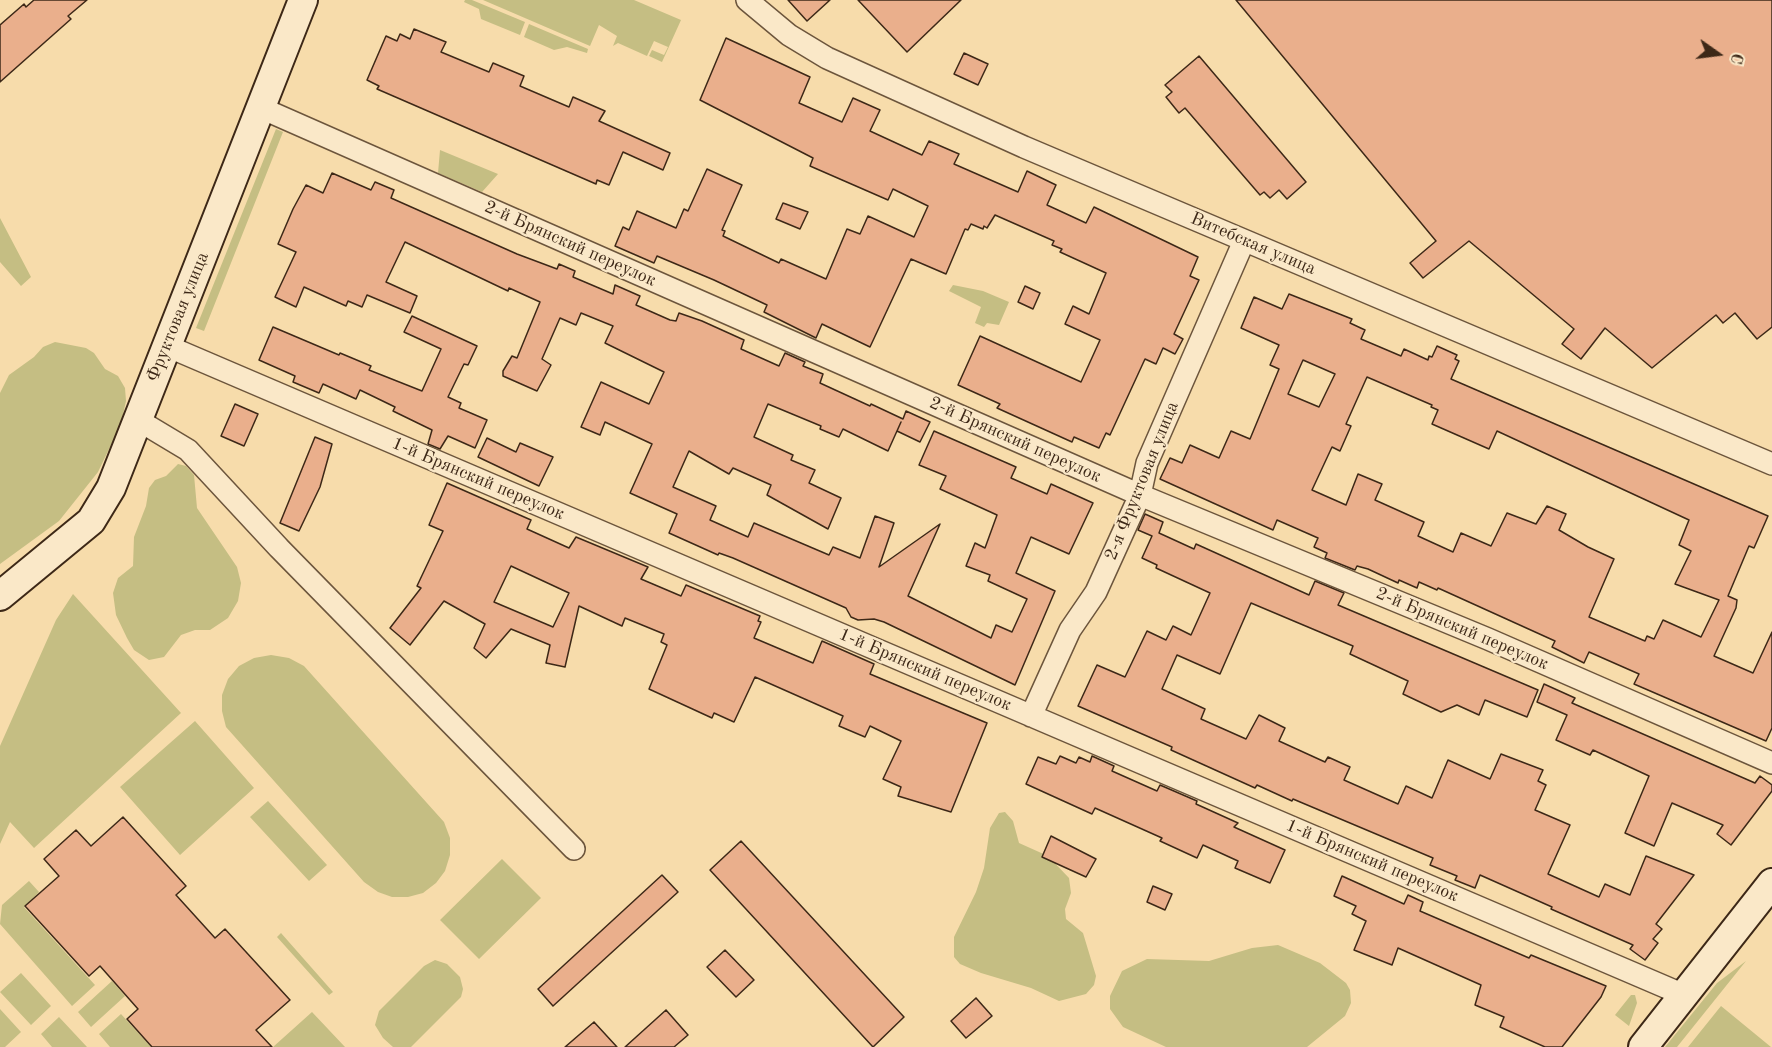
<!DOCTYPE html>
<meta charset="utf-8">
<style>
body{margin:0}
#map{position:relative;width:1772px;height:1047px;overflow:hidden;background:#f7dcab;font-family:"Old Standard TT",serif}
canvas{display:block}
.north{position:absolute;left:1688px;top:24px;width:60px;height:60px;-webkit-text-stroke:4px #fae8c8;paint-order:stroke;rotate:104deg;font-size:16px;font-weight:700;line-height:24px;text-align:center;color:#3d2817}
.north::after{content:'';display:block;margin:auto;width:21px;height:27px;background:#3d2817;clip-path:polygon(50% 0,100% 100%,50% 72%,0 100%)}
</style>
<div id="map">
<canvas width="1772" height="1047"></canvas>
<div class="north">С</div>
</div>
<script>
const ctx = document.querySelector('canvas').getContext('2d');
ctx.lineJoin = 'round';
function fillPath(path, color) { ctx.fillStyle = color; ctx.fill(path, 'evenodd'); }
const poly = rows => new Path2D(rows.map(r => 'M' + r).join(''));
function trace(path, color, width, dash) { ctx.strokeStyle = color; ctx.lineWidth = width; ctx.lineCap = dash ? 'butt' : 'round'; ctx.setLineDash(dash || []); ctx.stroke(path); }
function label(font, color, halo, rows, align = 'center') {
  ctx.font = font + ' "Old Standard TT",serif'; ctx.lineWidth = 4.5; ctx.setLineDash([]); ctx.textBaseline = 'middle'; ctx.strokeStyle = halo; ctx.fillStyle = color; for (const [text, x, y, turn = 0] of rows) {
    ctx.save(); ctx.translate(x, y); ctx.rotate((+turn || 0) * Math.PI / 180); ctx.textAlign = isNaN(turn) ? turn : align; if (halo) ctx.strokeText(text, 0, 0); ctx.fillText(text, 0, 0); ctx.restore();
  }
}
const green = poly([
 [465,0,472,0,525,22,520,35,481,19,479,9,464,2],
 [483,0,634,0,681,20,662,62,649,56,652,50,664,55,668,47,654,41,647,56,618,43,613,46,617,36,599,25,590,46],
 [529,24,588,49,587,53,567,47,554,50,524,37],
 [276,129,283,132,204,331,196,328],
 [440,150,498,174,482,192,438,173],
 [0,218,31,277,21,286,0,262],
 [953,285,983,291,1009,302,999,325,987,323,984,327,975,323,981,307,949,291],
 [55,342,86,348,94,353,105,369,118,376,125,388,126,401,121,424,98,472,59,521,0,564,0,393,9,375,34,357,43,347],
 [178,464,186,466,194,475,197,508,237,567,241,583,238,601,228,618,210,630,195,630,181,635,164,657,149,660,134,650,127,638,116,615,113,593,118,578,133,566,134,537,146,506,149,488,155,480,166,476],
 [73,594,181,713,34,848,10,822,0,844,0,746,56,620],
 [271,655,289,658,304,666,444,822,450,838,450,855,445,871,436,883,423,893,408,897,392,897,378,892,364,882,226,727,222,711,222,695,228,679,239,666,254,658],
 [195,721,254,788,180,855,120,787],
 [268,801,327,865,309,881,250,817],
 [1005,812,1013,821,1019,843,1048,856,1069,878,1071,893,1065,909,1066,919,1083,933,1096,976,1094,985,1086,994,1059,1001,1031,988,981,973,960,964,954,957,954,937,976,892,984,868,990,828,999,813],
 [502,859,541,898,479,959,440,920],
 [29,881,39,892,24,907,95,985,72,1006,0,924,2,905],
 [281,933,333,992,329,995,277,937],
 [1278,945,1320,963,1346,983,1350,990,1351,1003,1345,1016,1307,1047,1166,1047,1123,1027,1110,1009,1110,996,1122,971,1147,959,1209,961,1252,948],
 [435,960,447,964,460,977,463,989,461,997,411,1047,393,1047,383,1038,375,1025,379,1011,424,966],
 [1746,961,1677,1047,1665,1047,1717,983],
 [21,973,51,1006,31,1025,0,992],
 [112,981,125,996,91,1027,78,1012],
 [1631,995,1635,995,1637,1003,1629,1026,1615,1015],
 [1721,1006,1771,1047,1688,1047],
 [0,1009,21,1032,5,1047,0,1047],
 [312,1012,345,1047,273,1047],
 [121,1014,151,1047,110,1047,99,1034],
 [59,1017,87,1047,52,1047,41,1034]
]);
const building = poly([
 [34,0,87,0,68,16,71,19,0,82,0,25,24,4,26,7,34,0],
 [788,0,830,0,807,21,788,0],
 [858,0,961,0,907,52,858,0],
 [1236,0,1772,0,1772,327,1757,339,1735,313,1723,323,1716,315,1652,368,1605,328,1581,359,1562,344,1574,329,1469,241,1423,278,1410,263,1436,241,1236,0],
 [414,29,446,42,441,52,489,72,493,63,524,76,520,86,569,107,573,97,605,111,599,121,670,153,663,170,623,152,609,185,597,180,596,184,377,89,379,86,367,80,386,36,397,41,400,34,410,39,414,29],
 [726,38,810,77,799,103,842,122,853,98,880,110,870,131,922,155,929,141,959,154,954,164,1018,192,1027,171,1056,185,1047,205,1086,223,1094,207,1198,257,1190,276,1199,280,1174,334,1183,339,1175,354,1163,348,1156,364,1145,359,1110,435,1106,433,1099,448,1074,437,1072,442,997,408,1000,404,958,385,980,336,1081,382,1100,340,1065,324,1073,306,1089,314,1106,273,1060,252,1062,249,1052,245,1054,241,995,215,987,228,984,226,983,229,971,224,968,230,965,229,946,274,911,259,870,347,822,324,816,338,764,312,767,305,714,280,657,256,654,263,615,246,623,227,629,230,637,211,676,228,684,209,688,211,707,169,742,185,722,230,725,231,723,236,779,263,781,259,826,279,847,229,860,234,868,216,914,237,928,206,893,189,888,200,810,166,813,158,700,100,726,38],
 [964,53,988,64,978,85,954,74,964,53],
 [1199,56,1306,182,1287,199,1279,190,1270,198,1264,192,1260,195,1185,108,1179,113,1166,97,1172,92,1165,85,1199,56],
 [332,173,371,190,375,182,394,190,391,198,517,254,557,269,559,264,575,271,573,277,613,294,615,285,640,296,636,305,670,320,676,321,679,313,702,321,744,340,741,349,779,366,785,353,805,362,803,366,823,374,820,383,870,406,871,404,903,419,906,411,930,422,920,442,897,431,901,422,888,451,843,429,839,437,820,429,821,426,768,404,754,437,793,455,791,460,815,470,809,483,841,498,828,529,767,495,771,485,733,468,729,474,689,451,673,487,716,506,710,520,748,537,754,523,829,555,833,547,860,558,875,516,894,523,879,567,940,524,908,596,991,638,996,625,1012,632,1027,599,988,581,990,575,966,566,975,543,985,548,997,515,940,489,946,476,919,465,934,431,1016,467,1011,478,1047,494,1051,484,1093,503,1069,554,1031,537,1016,573,1055,591,1015,685,884,622,874,619,858,620,851,617,846,608,733,558,719,553,718,555,669,533,677,514,630,493,652,444,605,422,600,435,581,427,601,382,649,404,664,372,605,343,613,326,581,313,576,325,560,318,542,359,551,365,537,391,503,376,503,371,512,356,517,358,540,302,509,288,508,291,405,242,386,282,417,296,410,313,367,295,362,307,348,301,346,306,304,287,296,307,275,297,296,252,278,244,293,209,306,185,323,193,332,173],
 [783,203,808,212,800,229,776,219,783,203],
 [1025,286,1040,293,1033,309,1018,302,1025,286],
 [1289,294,1352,319,1350,323,1365,330,1361,339,1401,356,1404,349,1428,360,1429,356,1432,357,1437,346,1457,355,1455,359,1459,361,1451,379,1768,516,1754,548,1749,546,1728,596,1737,600,1736,608,1714,656,1753,673,1772,632,1772,728,1766,741,1634,684,1639,674,1589,652,1584,663,1552,647,1555,641,1438,588,1437,590,1419,582,1417,588,1399,580,1398,583,1368,569,1357,566,1355,570,1325,558,1327,553,1314,547,1318,538,1277,520,1273,530,1160,479,1170,458,1182,463,1190,445,1219,458,1231,431,1250,439,1279,369,1270,365,1279,345,1241,328,1254,297,1282,309,1289,294],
 [1303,360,1335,374,1319,407,1288,394,1303,360],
 [1367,377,1432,405,1431,407,1438,410,1432,424,1489,449,1497,431,1689,520,1679,545,1691,551,1675,584,1719,600,1701,637,1663,620,1654,639,1647,636,1645,641,1589,617,1614,559,1588,547,1559,530,1566,514,1547,506,1536,524,1507,513,1491,546,1461,533,1453,552,1418,536,1424,522,1375,500,1382,484,1358,474,1346,505,1312,490,1332,447,1340,451,1351,426,1346,424,1367,377],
 [412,316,477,346,468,365,464,364,448,397,461,403,459,408,487,420,475,448,448,436,440,449,428,444,432,430,393,411,395,407,360,390,356,399,323,384,319,393,293,382,295,376,259,360,273,327,339,355,340,353,371,366,369,370,422,391,441,349,404,332,412,316],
 [235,404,258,414,244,446,221,436,235,404],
 [315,437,332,444,320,487,299,531,280,523,315,437],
 [487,438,516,452,520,443,553,457,539,486,478,457,487,438],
 [447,483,531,520,527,529,569,548,576,537,648,567,641,579,681,596,686,585,760,616,758,621,761,622,754,638,813,663,822,641,874,664,870,674,987,723,951,812,898,796,901,787,883,779,901,741,870,726,865,737,839,726,843,716,755,677,734,722,714,713,712,718,649,689,667,645,661,642,664,634,625,618,622,626,579,606,565,667,546,663,550,645,511,629,486,658,474,648,485,624,444,601,410,645,390,628,421,588,417,586,443,531,429,525,447,483],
 [511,566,569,593,553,627,494,602,511,566],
 [1145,514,1163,522,1159,533,1194,549,1196,544,1309,595,1315,581,1344,593,1338,605,1538,690,1527,717,1485,700,1479,715,1457,705,1441,712,1403,694,1408,681,1350,654,1353,646,1251,603,1220,674,1177,655,1162,689,1205,709,1201,719,1246,739,1259,715,1285,728,1279,741,1325,762,1328,757,1350,767,1344,780,1398,804,1406,786,1432,798,1448,760,1490,779,1501,754,1543,770,1538,781,1546,785,1535,810,1570,825,1548,874,1599,897,1605,884,1630,895,1646,856,1694,875,1656,924,1662,929,1653,939,1658,943,1645,960,1630,949,1633,945,1551,909,1552,907,1480,875,1475,888,1455,880,1457,876,1430,865,1433,858,1293,799,1292,801,1257,785,1255,788,1171,750,1172,747,1078,706,1097,665,1125,677,1147,631,1166,640,1173,626,1191,635,1210,593,1156,568,1157,565,1142,558,1152,536,1138,530,1145,514],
 [1544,684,1575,698,1572,703,1755,783,1760,776,1772,785,1772,791,1731,845,1717,834,1723,825,1672,803,1654,846,1625,833,1649,776,1593,750,1590,755,1556,740,1567,715,1537,702,1544,684],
 [1060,756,1076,763,1079,757,1090,762,1092,756,1114,766,1112,771,1157,791,1160,785,1197,801,1196,804,1238,823,1234,827,1285,850,1270,883,1235,868,1238,861,1203,845,1197,858,1160,841,1162,838,1095,808,1092,814,1026,784,1038,757,1056,764,1060,756],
 [123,817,186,886,176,895,215,938,225,929,290,1000,256,1030,272,1047,152,1047,127,1019,138,1009,100,966,89,976,25,906,59,876,44,859,76,830,91,846,123,817],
 [1051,836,1096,859,1086,877,1042,857,1051,836],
 [741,841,904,1017,873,1047,710,870,741,841],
 [662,875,678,892,553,1006,538,989,662,875],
 [1342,876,1404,904,1408,895,1423,902,1420,911,1529,958,1531,955,1606,986,1601,997,1562,1047,1545,1047,1500,1027,1504,1017,1475,1005,1481,985,1398,948,1392,965,1354,950,1366,921,1352,914,1356,906,1334,896,1342,876],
 [1153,886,1172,894,1165,910,1147,902,1153,886],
 [725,950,754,980,736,997,707,967,725,950],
 [976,998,992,1016,966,1038,951,1021,976,998],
 [666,1010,688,1035,674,1047,625,1047,666,1010],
 [594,1022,617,1047,565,1047,594,1022]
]);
const street = poly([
 [747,0,789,35,827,58,1024,147,1772,464],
 [261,108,1140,495,1488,639,1772,763],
 [167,346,1684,995],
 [138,420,188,450,279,548,574,849],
 [1031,716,1070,630,1096,592,1140,495,1147,463,1244,241]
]);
const secondary = poly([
 [0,596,91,521,111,488,303,0],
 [1643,1047,1772,883]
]);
const streetNames = [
 ["2-й Брянский переулок",570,244,24],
 ["Витебская улица",1253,244,23],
 ["Фруктовая улица",178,317,-68],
 ["2-й Брянский переулок",1015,440,24],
 ["1-й Брянский переулок",478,479,23],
 ["2-я Фруктовая улица",1142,481,-68],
 ["2-й Брянский переулок",1462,629,23],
 ["1-й Брянский переулок",925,670,23],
 ["1-й Брянский переулок",1372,861,23]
];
fillPath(green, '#c5be83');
fillPath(building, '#eaaf8c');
trace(building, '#3d2817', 1.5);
trace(street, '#6c553c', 24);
trace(secondary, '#3d2817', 32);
trace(street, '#fae8c8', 21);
trace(secondary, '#fae8c8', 28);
label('18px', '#3d2817', '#fae8c8', streetNames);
</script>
